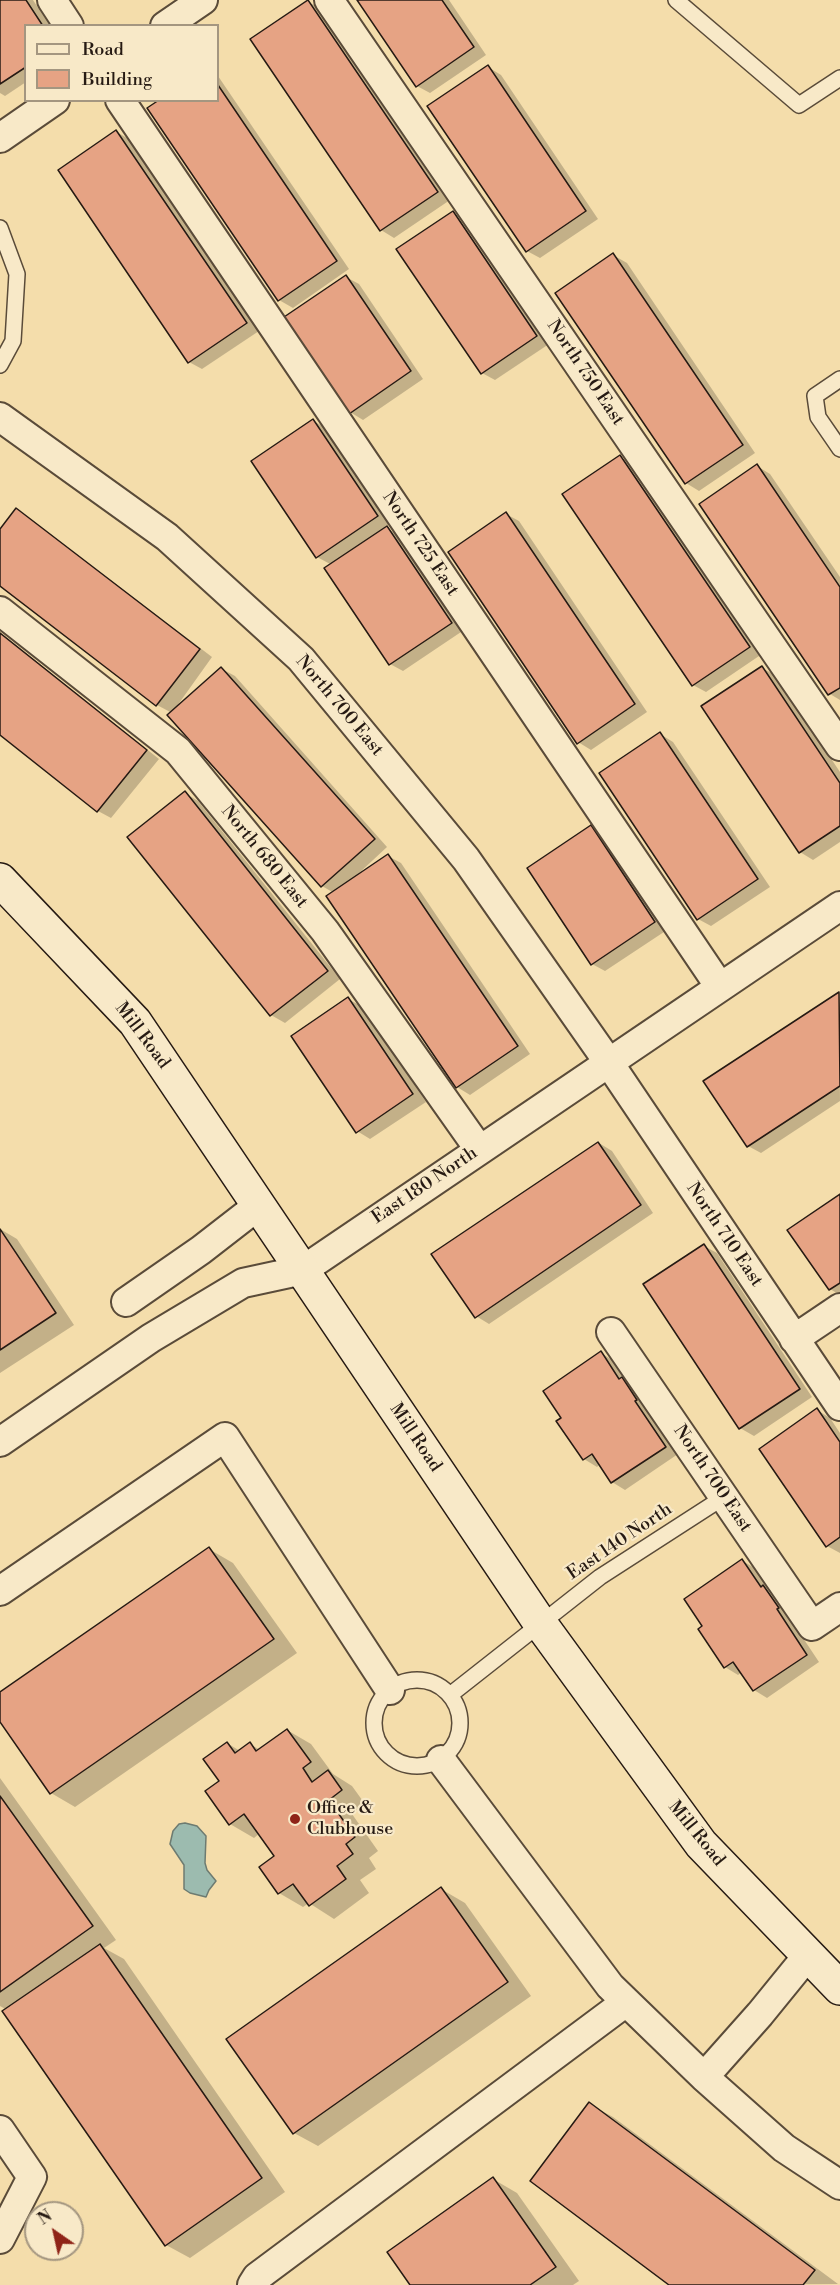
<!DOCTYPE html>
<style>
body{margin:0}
#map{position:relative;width:840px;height:2285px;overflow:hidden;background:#f4ddab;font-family:"Libre Bodoni",serif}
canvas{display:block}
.legend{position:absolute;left:24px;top:24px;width:195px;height:78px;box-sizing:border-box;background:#f8e9c8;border:2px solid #a49680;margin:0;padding:8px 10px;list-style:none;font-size:18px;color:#261a13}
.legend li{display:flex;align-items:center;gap:12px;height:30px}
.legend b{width:30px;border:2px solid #a49680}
.north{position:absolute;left:24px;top:2201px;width:60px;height:60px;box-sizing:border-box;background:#f8e9c8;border:2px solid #a49680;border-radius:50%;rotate:326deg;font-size:16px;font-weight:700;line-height:24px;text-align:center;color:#261a13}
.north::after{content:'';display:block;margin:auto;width:21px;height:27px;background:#8f2418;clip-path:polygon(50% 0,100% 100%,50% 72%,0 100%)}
</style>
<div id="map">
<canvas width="840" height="2285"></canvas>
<ul class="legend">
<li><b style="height:8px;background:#f8e9c8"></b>Road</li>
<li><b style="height:16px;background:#e6a384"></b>Building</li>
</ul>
<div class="north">N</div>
</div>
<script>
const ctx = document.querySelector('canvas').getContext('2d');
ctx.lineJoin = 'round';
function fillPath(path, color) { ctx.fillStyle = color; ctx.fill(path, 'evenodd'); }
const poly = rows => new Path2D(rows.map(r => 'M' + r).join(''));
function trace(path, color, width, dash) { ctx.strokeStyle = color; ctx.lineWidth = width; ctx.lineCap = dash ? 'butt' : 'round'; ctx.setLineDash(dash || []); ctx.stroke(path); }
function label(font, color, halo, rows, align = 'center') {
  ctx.font = font + ' "Libre Bodoni",serif'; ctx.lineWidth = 4.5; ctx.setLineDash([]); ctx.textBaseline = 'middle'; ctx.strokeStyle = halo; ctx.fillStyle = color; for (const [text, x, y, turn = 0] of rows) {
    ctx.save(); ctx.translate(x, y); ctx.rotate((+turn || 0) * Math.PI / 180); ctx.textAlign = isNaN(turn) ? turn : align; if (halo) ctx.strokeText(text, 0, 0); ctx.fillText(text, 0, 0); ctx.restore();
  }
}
const water = poly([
 [185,1823,197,1826,206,1836,205,1863,207,1870,216,1881,209,1890,206,1897,190,1893,184,1889,184,1865,170,1844,173,1831,179,1824,185,1823]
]);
const shadow = poly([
 [0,0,33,0,50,26,26,26,26,82,5,96,0,93],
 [359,0,449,0,486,55,430,93,417,86],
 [308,2,322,9,450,200,394,238,381,230],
 [488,67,501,75,598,219,540,258,527,251],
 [218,76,349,269,293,308,279,300,150,108,218,100],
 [117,132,130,140,259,331,202,369,189,362],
 [453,212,466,220,549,344,495,380,482,373],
 [613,255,627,263,755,453,699,491,686,483],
 [346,277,359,284,423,379,363,420,350,412],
 [314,421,327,429,391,523,385,527,400,536,464,630,403,671,390,664,332,565,317,557],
 [620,457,634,464,762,654,706,692,693,685],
 [757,466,770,474,840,577,840,700,830,694,701,504],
 [16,510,29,518,212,657,172,713,222,669,235,676,387,847,358,874,359,875,388,856,401,863,530,1054,470,1095,457,1087,334,893,322,886,169,715,172,713,157,705,0,584,0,531],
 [506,514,519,521,647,712,591,750,578,742],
 [0,632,159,759,111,818,98,811,0,733],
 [762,668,775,675,840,772,840,842,813,860,800,852],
 [660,734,673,742,770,887,711,926,698,919],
 [185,793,198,801,340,979,285,1023,271,1015,130,837],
 [591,827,604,835,667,930,605,971,592,964],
 [839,993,840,1101,761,1153,748,1146],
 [348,999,361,1006,426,1102,370,1139,357,1131],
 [599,1143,612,1151,653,1213,489,1324,476,1316],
 [840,1195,840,1295,830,1289,790,1230],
 [0,1229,17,1239,74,1325,0,1373],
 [704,1246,717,1253,812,1397,754,1436,740,1428,645,1285],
 [601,1353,614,1361,678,1454,625,1490,612,1482,600,1464,597,1467,584,1459,563,1419],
 [817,1410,830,1418,840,1433,840,1553,827,1546],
 [209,1549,233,1563,297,1653,75,1807,51,1793,0,1719,0,1694],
 [743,1561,756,1569,771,1591,777,1594,789,1617,819,1662,767,1698,754,1690,742,1672,738,1675,725,1667],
 [287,1730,311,1744,333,1774,352,1786,365,1804,352,1814,378,1851,369,1858,376,1869,360,1880,369,1893,334,1919,309,1903,303,1907,279,1893,277,1857,260,1833,254,1838,230,1824,221,1781,227,1743,240,1751,250,1744,260,1750],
 [0,1778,116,1940,104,1948,124,1959,285,2192,190,2258,166,2245,7,2010,0,2006],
 [441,1889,465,1903,531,1996,318,2146,294,2133],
 [589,2104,613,2117,838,2284,671,2285],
 [493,2179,517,2193,579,2281,573,2285,412,2285]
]);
const building = poly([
 [0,0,26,0,43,26,26,26,26,67,0,84,0,0],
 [308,0,438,192,380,231,250,39,308,0],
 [357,0,442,0,474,47,416,87,357,0],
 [488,65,586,211,526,252,427,106,488,65],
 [218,85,337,261,278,301,147,108,159,100,218,100,218,85],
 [116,130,247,323,188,363,58,170,116,130],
 [453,211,537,336,481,374,396,249,453,211],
 [613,253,743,445,685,484,555,293,613,253],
 [346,275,411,371,349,414,284,317,346,275],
 [313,419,378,516,316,558,251,461,313,419],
 [620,455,750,647,692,686,562,494,620,455],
 [757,464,840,587,840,688,828,695,699,504,757,464],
 [16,508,200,649,156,706,0,586,0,529,16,508],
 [506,512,635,704,577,744,448,552,506,512],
 [387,526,452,623,389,665,324,568,387,526],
 [0,633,147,750,97,812,0,735,0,633],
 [762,666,840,783,840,826,799,853,701,706,762,666],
 [221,667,375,839,321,887,167,715,221,667],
 [660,732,758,879,697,920,599,773,660,732],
 [185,791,328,971,270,1016,127,837,185,791],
 [591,825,655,922,591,965,527,868,591,825],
 [388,854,518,1046,456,1088,326,896,388,854],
 [839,992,840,1086,747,1147,703,1081,839,992],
 [348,997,413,1094,356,1133,291,1036,348,997],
 [598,1142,641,1205,475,1318,431,1254,598,1142],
 [840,1194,840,1283,829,1290,787,1230,840,1194],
 [0,1229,56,1313,0,1350,0,1229],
 [704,1244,800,1389,739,1429,643,1284,704,1244],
 [601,1351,619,1379,622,1377,637,1400,635,1401,666,1447,611,1483,592,1454,583,1460,556,1421,561,1418,543,1391,601,1351],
 [817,1408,840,1442,840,1537,826,1547,759,1449,817,1408],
 [209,1547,274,1639,50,1794,0,1722,0,1692,209,1547],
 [742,1559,761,1587,763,1585,779,1608,777,1609,807,1655,753,1691,733,1662,724,1668,698,1629,702,1626,684,1599,742,1559],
 [287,1729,311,1762,303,1768,312,1782,328,1770,342,1790,329,1800,355,1837,346,1844,353,1854,337,1866,346,1879,309,1906,293,1884,278,1894,259,1867,274,1856,244,1814,229,1825,205,1791,219,1781,203,1759,227,1742,235,1753,250,1742,256,1751,287,1729],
 [0,1796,93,1926,0,1992,0,1796],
 [441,1887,508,1982,293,2134,226,2039,441,1887],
 [100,1944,262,2178,165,2246,2,2011,100,1944],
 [589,2102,815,2270,803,2285,669,2285,530,2181,589,2102],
 [493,2177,556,2267,530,2285,410,2285,387,2252,493,2177]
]);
const lane = poly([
 [676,0,799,105,840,78],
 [0,228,17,274,13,341,0,365],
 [840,379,815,396,818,417,840,449],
 '374 1723a43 43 0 1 1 86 0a43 43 0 1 1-86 0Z',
 [450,1695,600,1577,724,1497]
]);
const street = poly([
 [52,0,69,26],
 [329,0,840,746],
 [165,26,203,0],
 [120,100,720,987],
 [0,138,55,100],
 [0,417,167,537,301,659,466,859,609,1063,840,1406],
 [0,611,178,751,325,931,479,1149],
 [126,1302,201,1250,259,1205],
 [611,1332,812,1626,840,1607],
 [794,1339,840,1308],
 [0,1442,151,1338,243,1283,303,1270,840,906],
 [0,1591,225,1437,390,1690],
 [441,1760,610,1986,704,2077,784,2148,840,2185],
 [704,2077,760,2014,808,1955],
 [0,2130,32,2177,0,2239],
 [252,2285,257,2277,626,2002]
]);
const secondary = poly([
 [0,880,135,1022,540,1623,701,1844,840,1988]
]);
const markers = [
 [295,1819,6,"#8f2418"]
];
const streetNames = [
 ["North 750 East",585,373,56],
 ["North 725 East",420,544,56],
 ["North 700 East",339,706,50],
 ["North 680 East",264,857,51],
 ["Mill Road",142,1036,53],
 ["East 180 North",425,1186,-34],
 ["North 710 East",724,1235,56],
 ["Mill Road",415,1438,56],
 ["North 700 East",712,1479,56],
 ["East 140 North",620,1542,-34],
 ["Mill Road",696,1834,51]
];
const poiNames = [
 ["Office &",307,1809],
 ["Clubhouse",307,1830]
];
fillPath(water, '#9cbbaf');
trace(water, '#6d7b71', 1.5);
fillPath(shadow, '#0003');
fillPath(building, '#e6a384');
trace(building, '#261a13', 1.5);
trace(lane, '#5a4b39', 18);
trace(street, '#5a4b39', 32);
trace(secondary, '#261a13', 36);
trace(lane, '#f8e9c8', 15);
trace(street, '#f8e9c8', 28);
trace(secondary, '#f8e9c8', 33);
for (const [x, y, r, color] of markers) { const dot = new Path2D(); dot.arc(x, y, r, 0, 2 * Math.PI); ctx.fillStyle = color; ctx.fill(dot); trace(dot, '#f8e9c8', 2); }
label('18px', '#261a13', '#f8e9c8', streetNames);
label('18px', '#261a13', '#f8e9c8', poiNames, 'left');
</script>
